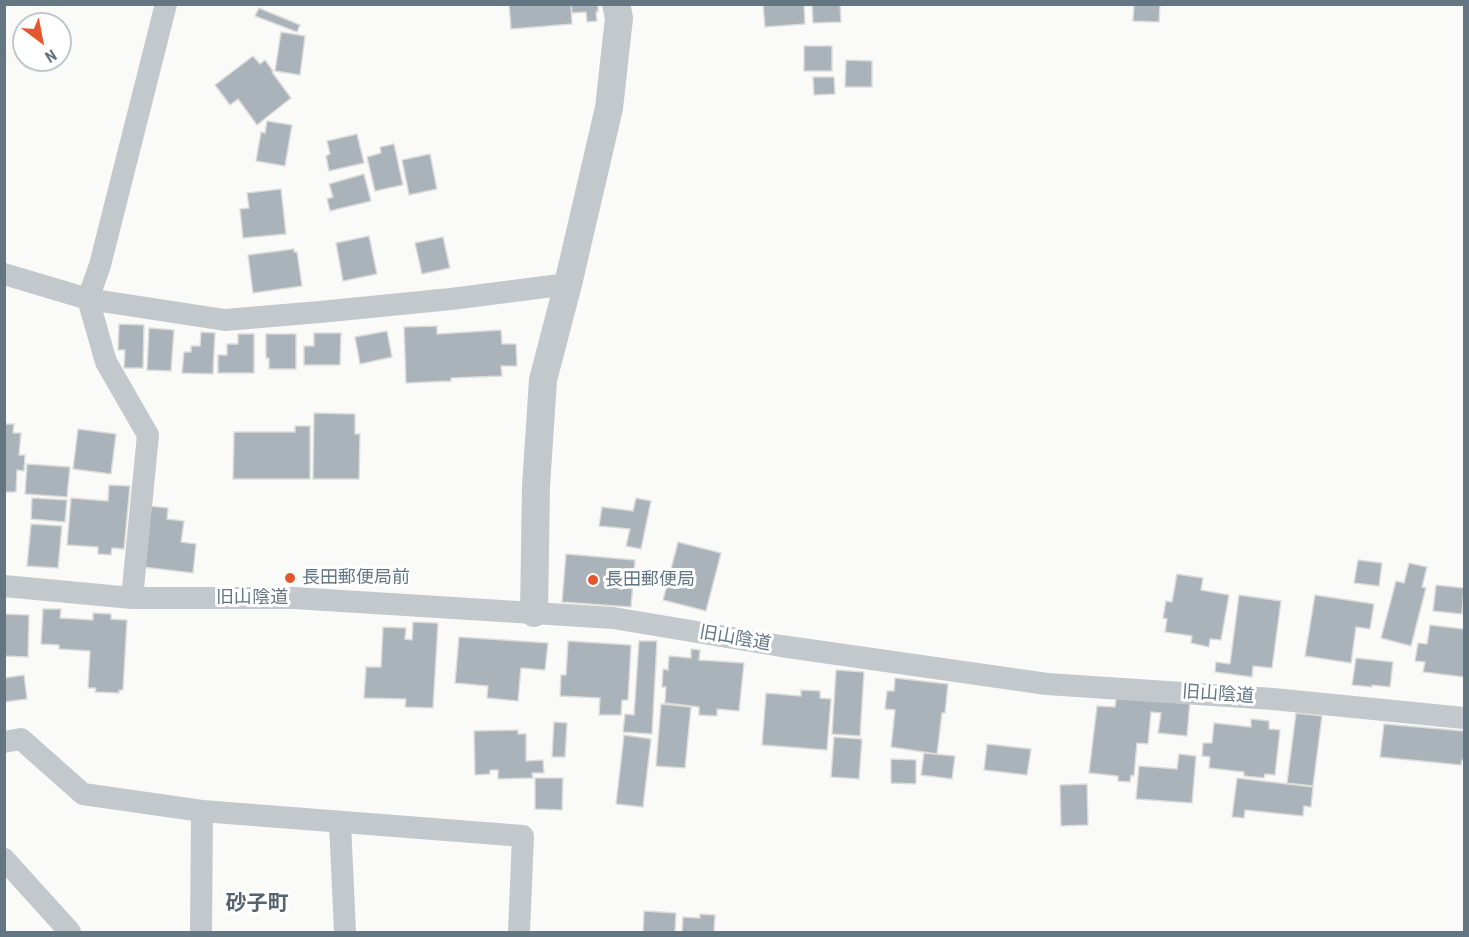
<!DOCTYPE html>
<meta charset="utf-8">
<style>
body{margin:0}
#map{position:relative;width:1469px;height:937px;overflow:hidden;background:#fafaf8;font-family:"Roboto Condensed",sans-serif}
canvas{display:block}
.frame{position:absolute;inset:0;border:6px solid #657683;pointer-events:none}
.north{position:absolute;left:12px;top:12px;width:60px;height:60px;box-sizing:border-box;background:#fff;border:2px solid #c1c8cd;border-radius:50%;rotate:148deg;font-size:16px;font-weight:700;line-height:24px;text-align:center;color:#657683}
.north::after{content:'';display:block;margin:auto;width:21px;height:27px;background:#e4572e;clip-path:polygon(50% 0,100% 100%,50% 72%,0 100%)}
</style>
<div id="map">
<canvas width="1469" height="937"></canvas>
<div class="frame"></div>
<div class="north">N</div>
</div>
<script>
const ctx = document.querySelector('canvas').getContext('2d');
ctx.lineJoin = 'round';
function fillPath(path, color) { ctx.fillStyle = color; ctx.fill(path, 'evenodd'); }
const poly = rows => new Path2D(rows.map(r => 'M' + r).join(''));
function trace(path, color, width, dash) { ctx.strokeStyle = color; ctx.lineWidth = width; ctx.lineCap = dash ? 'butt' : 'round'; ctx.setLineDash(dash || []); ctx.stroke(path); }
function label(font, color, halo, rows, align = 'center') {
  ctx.font = font + ' "Roboto Condensed","Noto Sans JP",sans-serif'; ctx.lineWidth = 6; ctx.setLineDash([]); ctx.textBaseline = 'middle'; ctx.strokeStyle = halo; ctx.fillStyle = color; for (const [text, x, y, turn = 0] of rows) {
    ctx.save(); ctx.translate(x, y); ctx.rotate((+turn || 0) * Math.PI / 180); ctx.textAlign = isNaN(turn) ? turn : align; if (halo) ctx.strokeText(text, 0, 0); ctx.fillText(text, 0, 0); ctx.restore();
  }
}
const building = poly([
 [509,4,571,4,572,24,511,29,509,4],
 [571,4,598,4,598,12,596,12,597,21,587,22,586,12,572,13,571,4],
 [763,4,804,4,805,24,765,27,763,4],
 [812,4,840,4,841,22,813,23,812,4],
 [1134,4,1160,4,1159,22,1133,21,1134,4],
 [259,8,300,25,297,32,255,16,259,8],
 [281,32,305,36,300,75,275,71,281,32],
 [804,46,832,46,832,71,804,71,804,46],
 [253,56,260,64,265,60,273,71,272,72,291,98,257,125,238,99,230,105,215,85,253,56],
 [846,60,872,61,872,87,845,87,846,60],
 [813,77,834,77,835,94,814,95,813,77],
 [267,121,292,125,285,166,256,161,261,132,265,133,267,121],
 [357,134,364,163,329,171,326,156,330,154,327,141,357,134],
 [394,144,403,185,375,191,367,157,381,153,380,147,394,144],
 [430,154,437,189,409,195,402,160,430,154],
 [364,174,371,201,330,211,327,199,333,197,329,184,364,174],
 [281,189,286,234,243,238,240,209,249,208,247,193,281,189],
 [369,236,377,274,343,281,336,243,369,236],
 [443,237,450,268,422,274,415,243,443,237],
 [294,249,294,252,297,252,302,286,253,293,248,255,294,249],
 [119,324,144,325,143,368,124,368,125,350,118,350,119,324],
 [437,326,437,334,501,330,502,344,516,344,517,366,501,366,502,376,451,378,451,381,406,383,404,327,437,326],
 [149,328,174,330,171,371,147,370,149,328],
 [387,331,392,357,360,364,355,337,387,331],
 [201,332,215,333,213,374,182,373,184,352,191,352,191,346,200,346,201,332],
 [314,333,341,333,340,365,304,365,304,346,314,346,314,333],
 [238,334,254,334,254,373,218,373,218,355,227,355,227,344,238,344,238,334],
 [266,334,296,334,296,369,269,369,269,358,266,358,266,334],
 [314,413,355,414,355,434,360,434,359,479,313,479,314,413],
 [4,424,14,424,13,433,21,433,19,455,25,455,24,471,17,470,16,492,5,492,5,498,4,424],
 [295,426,310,426,310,479,233,479,234,432,295,432,295,426],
 [78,429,116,434,111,474,73,469,78,429],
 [27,464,70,467,67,497,25,494,27,464],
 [109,485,130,486,124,549,112,548,111,555,98,554,98,547,67,545,71,498,108,501,109,485],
 [32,498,67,500,65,522,31,519,32,498],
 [636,498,651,501,641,549,626,546,630,529,599,526,602,507,633,511,636,498],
 [150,506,168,508,167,519,184,521,181,542,196,544,193,573,143,567,150,506],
 [31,524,62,526,58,568,27,566,31,524],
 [678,542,721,553,706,611,663,600,678,542],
 [566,554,635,560,631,607,562,602,566,554],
 [1358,560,1382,563,1379,586,1354,583,1358,560],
 [1409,563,1427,567,1422,587,1426,588,1411,646,1381,638,1396,581,1404,583,1409,563],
 [1177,574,1203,578,1201,590,1229,595,1221,640,1210,639,1209,647,1191,643,1192,636,1165,632,1167,619,1163,618,1166,601,1172,602,1177,574],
 [1436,585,1464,588,1462,614,1433,611,1436,585],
 [1239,595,1281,601,1272,668,1253,666,1252,677,1215,672,1216,662,1230,664,1239,595],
 [1315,595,1374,604,1370,629,1356,627,1351,663,1305,656,1315,595],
 [43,609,61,609,60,618,93,620,93,613,111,614,111,619,127,620,123,690,119,690,119,693,95,692,96,688,88,688,90,651,59,649,59,645,41,644,43,609],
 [4,614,29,615,28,657,4,656,4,614],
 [413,622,438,623,433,708,405,707,406,699,364,698,366,667,381,667,383,627,406,628,405,639,412,640,413,622],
 [1430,625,1464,629,1464,677,1423,672,1425,662,1415,661,1418,643,1427,644,1430,625],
 [459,637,548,643,545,670,521,668,518,701,487,698,488,686,455,683,459,637],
 [568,641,631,645,628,700,622,700,621,715,599,715,600,698,560,696,561,675,566,675,568,641],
 [639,641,657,641,652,734,623,732,625,714,634,715,639,641],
 [691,649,700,650,699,660,744,663,739,711,717,709,717,716,699,715,699,707,665,703,666,687,662,687,663,669,668,670,669,656,691,658,691,649],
 [1356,658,1393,662,1390,687,1372,685,1372,687,1352,685,1356,658],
 [836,670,864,672,860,736,832,734,836,670],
 [24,675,27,699,4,702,4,678,24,675],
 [895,678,948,684,945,713,942,713,937,754,891,747,895,710,885,709,887,691,894,691,895,678],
 [801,690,820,691,820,698,831,699,827,750,762,745,766,693,801,696,801,690],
 [1117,693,1190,701,1187,736,1158,733,1161,713,1151,712,1148,744,1137,743,1134,776,1131,775,1130,782,1118,781,1118,776,1089,773,1097,706,1115,707,1117,693],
 [661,704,691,707,685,768,656,766,661,704],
 [1296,713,1322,716,1313,786,1287,783,1296,713],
 [1251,719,1269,721,1269,729,1280,730,1275,775,1265,774,1264,778,1244,776,1244,772,1209,768,1210,757,1202,756,1203,743,1212,743,1214,723,1251,727,1251,719],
 [554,722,567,723,565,757,552,757,554,722],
 [1384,724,1464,731,1464,760,1462,760,1461,765,1380,757,1384,724],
 [518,730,518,734,526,734,526,761,543,760,544,773,532,773,533,778,498,779,498,770,490,770,490,774,475,775,474,731,518,730],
 [624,735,651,739,643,807,616,804,624,735],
 [834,737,862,739,859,779,831,777,834,737],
 [987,744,1031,749,1027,775,984,770,987,744],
 [924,753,955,756,952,779,921,775,924,753],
 [1179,754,1196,756,1192,803,1136,799,1139,766,1177,769,1179,754],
 [891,759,916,760,916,784,891,783,891,759],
 [535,778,563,778,562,810,535,809,535,778],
 [1237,778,1313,787,1311,807,1304,806,1303,816,1245,810,1244,818,1232,817,1237,778],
 [1087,784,1088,825,1061,826,1060,785,1087,784],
 [644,911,676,913,675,932,643,932,644,911],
 [700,914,715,915,714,932,682,932,683,917,700,918,700,914]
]);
const minor = poly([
 [4,274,88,299,225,320,320,312,451,299,568,284],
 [4,586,132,598,294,598,613,618,781,646,1047,684,1273,699,1464,718],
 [132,598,148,435,106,362,88,299,100,265,166,4],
 [4,742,21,739,83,794,202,811,523,836,519,932],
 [340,823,345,932],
 [4,859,70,932],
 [201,932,202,811]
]);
const tertiary = poly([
 [534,613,536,486,543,380,568,284,609,108,619,18,616,4]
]);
const markers = [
 [290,578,6,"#e4572e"],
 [593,580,6,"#e4572e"]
];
const poiNames = [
 ["長田郵便局前",302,578],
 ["長田郵便局",605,580]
];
const streetNames = [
 ["旧山陰道",252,598],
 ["旧山陰道",735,639,10],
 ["旧山陰道",1218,695,4]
];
const quarterNames = [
 ["砂子町",257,905]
];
fillPath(building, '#aab3b9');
trace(building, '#dcdcda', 1.5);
trace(minor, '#c3c8cc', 22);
trace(tertiary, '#c3c8cc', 28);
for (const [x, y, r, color] of markers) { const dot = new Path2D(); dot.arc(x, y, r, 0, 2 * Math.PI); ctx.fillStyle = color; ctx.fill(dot); trace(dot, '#fff', 2); }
label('18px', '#657683', '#fff', poiNames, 'left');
label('18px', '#657683', '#fff', streetNames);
label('bold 21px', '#57646e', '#fff', quarterNames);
</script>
